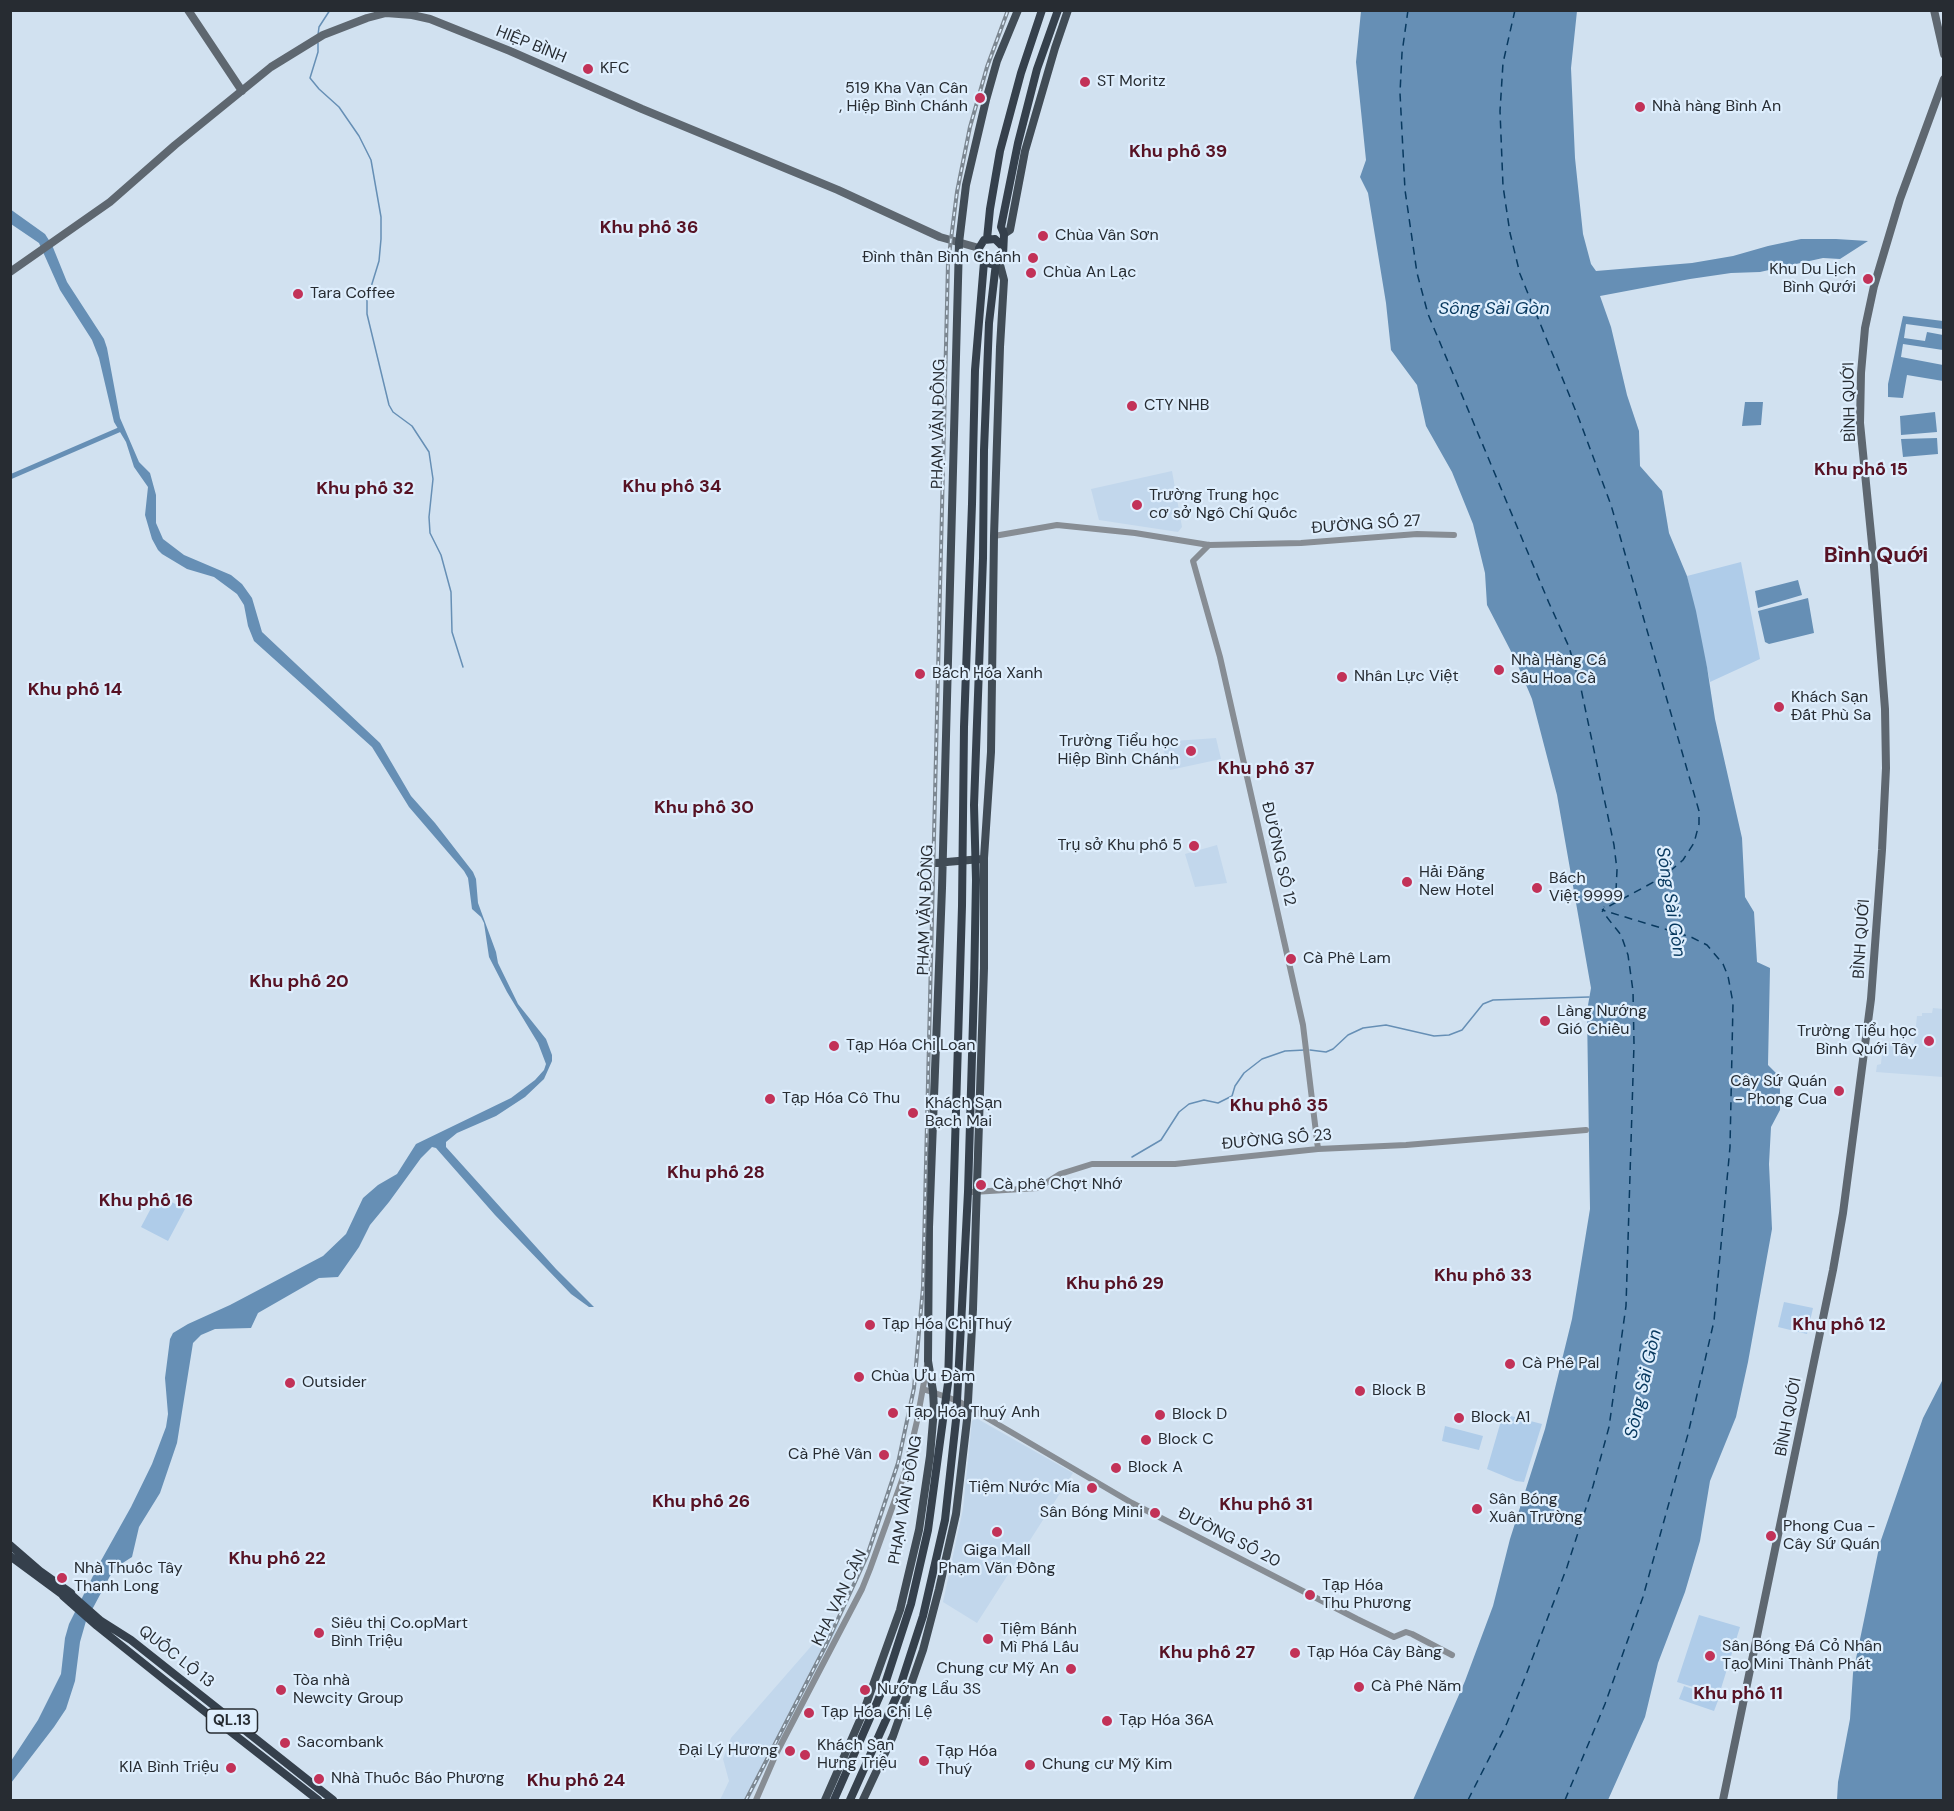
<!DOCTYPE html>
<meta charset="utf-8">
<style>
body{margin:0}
#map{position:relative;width:1954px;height:1811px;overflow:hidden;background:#d1e1f0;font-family:"DM Sans",sans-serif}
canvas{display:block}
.frame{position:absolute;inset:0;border:12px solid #272c32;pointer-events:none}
</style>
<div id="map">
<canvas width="1954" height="1811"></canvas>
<div class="frame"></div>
</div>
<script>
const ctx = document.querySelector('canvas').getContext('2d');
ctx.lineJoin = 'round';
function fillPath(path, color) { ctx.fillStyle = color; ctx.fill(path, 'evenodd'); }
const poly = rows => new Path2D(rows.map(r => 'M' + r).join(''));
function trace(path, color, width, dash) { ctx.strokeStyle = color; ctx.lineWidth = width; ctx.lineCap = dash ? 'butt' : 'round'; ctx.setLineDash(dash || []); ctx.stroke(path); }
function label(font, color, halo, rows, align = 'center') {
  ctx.font = font + ' "DM Sans",sans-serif'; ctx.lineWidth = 4.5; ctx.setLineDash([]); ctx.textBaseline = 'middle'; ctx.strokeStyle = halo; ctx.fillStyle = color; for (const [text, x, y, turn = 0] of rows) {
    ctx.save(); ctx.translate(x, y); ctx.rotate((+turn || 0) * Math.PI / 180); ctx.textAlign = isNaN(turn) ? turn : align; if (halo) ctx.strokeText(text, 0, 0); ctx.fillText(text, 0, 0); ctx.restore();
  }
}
const built = poly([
 [1172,471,1182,527,1178,532,1099,520,1091,489],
 [1216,738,1221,759,1170,770,1161,742],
 [1217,845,1227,883,1195,887,1185,854],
 [1933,1008,1943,1009,1943,1077,1876,1072,1877,1065,1881,1064,1883,1043,1914,1044,1917,1016,1922,1016,1922,1013,1932,1013],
 [976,1418,1073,1473,977,1623,943,1602,963,1509,972,1421],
 [834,1620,840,1623,749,1800,720,1800,729,1781,723,1759,731,1738]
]);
const green = poly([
 [1741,562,1760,659,1710,682,1687,576],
 [158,1195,185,1209,168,1241,141,1227],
 [1784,1302,1813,1308,1807,1334,1778,1327],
 [1503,1414,1542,1424,1524,1482,1516,1481,1487,1469],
 [1445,1426,1483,1436,1479,1450,1442,1441],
 [1699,1615,1740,1627,1719,1695,1677,1682],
 [1684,1686,1719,1698,1714,1711,1679,1699]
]);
const water = poly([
 [1361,11,1577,11,1571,68,1575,158,1583,234,1591,264,1596,271,1692,263,1733,256,1768,246,1801,239,1836,239,1868,241,1840,259,1823,258,1760,272,1731,273,1690,279,1600,296,1611,327,1627,395,1639,431,1640,466,1662,491,1669,533,1687,576,1696,611,1707,667,1715,719,1742,838,1745,897,1754,912,1757,962,1770,968,1768,1065,1780,1077,1780,1110,1771,1127,1769,1164,1772,1229,1748,1362,1736,1417,1710,1481,1700,1541,1685,1592,1658,1663,1645,1717,1608,1800,1413,1800,1465,1681,1493,1606,1510,1539,1545,1429,1572,1319,1590,1209,1587,1011,1591,988,1557,795,1532,699,1516,661,1487,605,1485,573,1473,524,1452,472,1426,426,1417,385,1391,350,1386,303,1368,193,1360,177,1366,160,1356,62],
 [10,209,45,234,52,245,67,282,104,339,107,348,120,418,139,462,150,473,156,495,156,523,163,539,184,555,231,575,242,584,252,598,262,632,380,743,411,796,435,823,473,872,476,879,478,903,496,952,498,963,518,1004,546,1039,552,1055,552,1061,544,1079,525,1097,496,1116,457,1133,446,1142,446,1147,556,1269,594,1307,589,1307,571,1294,495,1215,436,1148,432,1147,421,1158,389,1202,370,1225,359,1247,338,1277,319,1278,258,1313,251,1328,215,1329,201,1335,193,1343,177,1443,160,1493,139,1527,132,1557,118,1566,110,1576,86,1621,80,1642,75,1681,66,1709,54,1727,11,1783,11,1761,38,1720,61,1674,65,1638,69,1624,98,1566,131,1507,152,1464,166,1427,168,1414,165,1378,170,1339,173,1333,188,1324,230,1305,323,1256,346,1234,363,1198,378,1185,397,1174,416,1144,511,1098,535,1080,544,1070,546,1064,538,1043,507,992,489,957,484,923,481,917,472,909,468,878,464,871,409,807,372,747,254,641,248,626,244,605,237,594,214,577,187,569,162,554,158,550,152,539,145,515,148,487,134,467,126,442,114,422,99,358,92,340,60,290,39,243,11,224],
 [1903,316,1943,321,1943,329,1906,324,1904,338,1925,341,1927,332,1943,335,1943,350,1903,344,1901,357,1943,365,1943,381,1907,375,1903,398,1888,397,1888,384],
 [1745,402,1763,402,1761,425,1742,426],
 [1935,412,1937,432,1901,435,1900,416],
 [1937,438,1938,454,1903,457,1901,439],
 [1798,580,1802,595,1758,608,1755,591],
 [1808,598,1814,633,1769,644,1765,642,1758,611],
 [1943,1379,1943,1800,1837,1800,1838,1782,1850,1719,1853,1673,1880,1543,1923,1418]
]);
const stream = poly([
 [318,35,319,27,330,10],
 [318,43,318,52,310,78,319,89,339,107,359,136,371,160,381,217,381,239,379,261,367,300,367,314,389,405,393,412,412,426,429,452,433,479,429,517,430,533,441,555,451,592,452,632,463,667],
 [1310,1050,1326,1052,1333,1049,1348,1035,1363,1028,1386,1025,1434,1036,1449,1035,1462,1030,1483,1004,1493,1000,1589,997],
 [1132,1157,1161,1140,1179,1112,1189,1104,1204,1100,1218,1103,1232,1096,1235,1086,1244,1073,1262,1059,1285,1051,1305,1050]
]);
const canal = poly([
 [10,477,121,429]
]);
const ferry = poly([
 [1408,10,1402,53,1400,93,1405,190,1417,273,1428,314,1549,603,1569,647,1580,684,1614,845,1617,870,1616,891,1612,900,1604,907],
 [1515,10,1503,63,1500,111,1503,186,1510,233,1520,274,1579,419,1611,505,1699,811,1699,824,1694,843,1683,860,1663,877,1602,910],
 [1468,1800,1507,1723,1526,1675,1567,1567,1593,1486,1609,1427,1626,1306,1634,1044,1633,991,1628,955,1621,935,1602,911],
 [1565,1800,1605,1704,1643,1597,1688,1434,1714,1321,1730,1147,1733,1003,1728,976,1723,964,1707,945,1691,937,1602,910]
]);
const tertiary = poly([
 [994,536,1057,525,1135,533,1209,545,1301,543,1417,534,1454,535],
 [1209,545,1193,561,1220,657,1303,1025,1318,1149],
 [973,1192,1038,1188,1060,1174,1092,1164,1175,1164,1318,1149,1406,1145,1586,1130],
 [923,1389,958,1401,1132,1503,1357,1619,1394,1637,1406,1632,1412,1634,1452,1655],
 [756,1800,776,1754,862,1589,870,1569,905,1472,917,1421,927,1365]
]);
const secondary = poly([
 [188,10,242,91],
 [1934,10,1944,54],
 [10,272,110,202,175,145,271,67,323,35,367,18,386,13,412,15,430,19,510,51,642,109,838,190,940,237,979,248],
 [1723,1800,1833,1270,1843,1213,1871,999,1882,850,1886,768,1885,709,1873,554,1860,423,1861,373,1865,328,1874,286,1900,199,1944,79]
]);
const primary = poly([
 [1004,234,1010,230,1025,151,1055,48,1068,10],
 [924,864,981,859],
 [825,1800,863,1713,900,1610,919,1530,930,1456,934,1409,933,1391,928,1361,929,1227,942,888,959,243,966,185,986,100,997,61,1018,10],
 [863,1800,893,1736,923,1650,939,1589,956,1514,967,1420,973,1309,984,968,984,858,991,752,994,536,1000,347,1004,280,999,261]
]);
const trunk = poly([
 [987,239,990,209,1000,151,1021,73,1042,10],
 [1002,246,995,239,984,240,979,248,979,257,984,262,991,264,997,262,1003,256,1004,234,1001,227,1018,143,1037,69,1058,10],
 [10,1545,40,1571,71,1593],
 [10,1556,67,1598],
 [67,1591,101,1621,131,1640,333,1800],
 [63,1596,97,1626,167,1682,318,1800],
 [834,1800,885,1684,911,1604,928,1530,948,1383,962,906,964,727,972,504,975,370,984,262],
 [850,1800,898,1693,923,1616,945,1520,956,1420,968,1192,974,987,976,880,974,805,983,558,984,450,989,323,996,263]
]);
const rail = poly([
 [746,1800,826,1645,867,1556,898,1463,914,1388,923,1287,948,263,957,192,970,127,987,67,1008,10]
]);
const markers = [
 [588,69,6,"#c23258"],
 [1085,82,6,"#c23258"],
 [980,98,6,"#c23258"],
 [1640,107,6,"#c23258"],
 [1043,236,6,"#c23258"],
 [1033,258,6,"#c23258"],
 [1031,273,6,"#c23258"],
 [1868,279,6,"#c23258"],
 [298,294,6,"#c23258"],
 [1132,406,6,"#c23258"],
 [1137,505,6,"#c23258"],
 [1499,670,6,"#c23258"],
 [920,674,6,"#c23258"],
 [1342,677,6,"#c23258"],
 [1779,707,6,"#c23258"],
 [1191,751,6,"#c23258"],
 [1194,846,6,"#c23258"],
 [1407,882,6,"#c23258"],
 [1537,888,6,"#c23258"],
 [1291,959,6,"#c23258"],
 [1545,1021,6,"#c23258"],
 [1929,1041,6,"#c23258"],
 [834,1046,6,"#c23258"],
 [1839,1091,6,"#c23258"],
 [770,1099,6,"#c23258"],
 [913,1113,6,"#c23258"],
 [981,1185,6,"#c23258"],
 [870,1325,6,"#c23258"],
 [1510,1364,6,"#c23258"],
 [859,1377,6,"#c23258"],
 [290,1383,6,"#c23258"],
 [1360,1391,6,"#c23258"],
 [893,1413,6,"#c23258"],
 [1160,1415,6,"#c23258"],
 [1459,1418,6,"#c23258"],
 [1146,1440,6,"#c23258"],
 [884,1455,6,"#c23258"],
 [1116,1468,6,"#c23258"],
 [1092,1488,6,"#c23258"],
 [1477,1509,6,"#c23258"],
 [1155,1513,6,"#c23258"],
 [997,1532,6,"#c23258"],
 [1771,1536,6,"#c23258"],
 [62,1578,6,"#c23258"],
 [1310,1595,6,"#c23258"],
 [319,1633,6,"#c23258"],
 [988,1639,6,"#c23258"],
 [1295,1653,6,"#c23258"],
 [1710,1656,6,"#c23258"],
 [1071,1669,6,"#c23258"],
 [1359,1687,6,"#c23258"],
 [281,1690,6,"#c23258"],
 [865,1690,6,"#c23258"],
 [809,1713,6,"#c23258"],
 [1107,1721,6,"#c23258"],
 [285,1743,6,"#c23258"],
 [790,1751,6,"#c23258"],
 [805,1755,6,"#c23258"],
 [924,1761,6,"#c23258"],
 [1030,1765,6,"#c23258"],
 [231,1768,6,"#c23258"],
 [319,1779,6,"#c23258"]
];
const shields = [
 [232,1721,51]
];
const shieldNames = [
 ["QL.13",232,1721]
];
const streetNames = [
 ["HIỆP BÌNH",531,45,22],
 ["BÌNH QUỚI",1850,402,-91],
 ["PHẠM VĂN ĐỒNG",939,424,-89],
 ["ĐƯỜNG SỐ 27",1366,525,-4],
 ["ĐƯỜNG SỐ 12",1278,854,77],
 ["PHẠM VĂN ĐỒNG",926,910,-88],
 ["BÌNH QUỚI",1862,939,-86],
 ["ĐƯỜNG SỐ 23",1277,1140,-5],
 ["BÌNH QUỚI",1789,1417,-79],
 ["PHẠM VĂN ĐỒNG",906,1500,-80],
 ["ĐƯỜNG SỐ 20",1229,1538,27],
 ["KHA VẠN CÂN",840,1598,-64],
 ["QUỐC LỘ 13",176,1657,38]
];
const poiNames = [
 ["KFC",600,69],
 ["ST Moritz",1097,82],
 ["519 Kha Vạn Cân",968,89,"right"],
 [", Hiệp Bình Chánh",968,107,"right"],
 ["Nhà hàng Bình An",1652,107],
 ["Chùa Vân Sơn",1055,236],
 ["Đình thần Bình Chánh",1021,258,"right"],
 ["Khu Du Lịch",1856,270,"right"],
 ["Bình Qưới",1856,288,"right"],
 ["Chùa An Lạc",1043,273],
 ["Tara Coffee",310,294],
 ["CTY NHB",1144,406],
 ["Trường Trung học",1149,496],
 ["cơ sở Ngô Chí Quốc",1149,514],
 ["Nhà Hàng Cá",1511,661],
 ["Sấu Hoa Cà",1511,679],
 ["Bách Hóa Xanh",932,674],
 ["Nhân Lực Việt",1354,677],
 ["Khách Sạn",1791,698],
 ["Đất Phù Sa",1791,716],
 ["Trường Tiểu học",1179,742,"right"],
 ["Hiệp Bình Chánh",1179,760,"right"],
 ["Trụ sở Khu phố 5",1182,846,"right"],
 ["Hải Đăng",1419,873],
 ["New Hotel",1419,891],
 ["Bách",1549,879],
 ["Việt 9999",1549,897],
 ["Cà Phê Lam",1303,959],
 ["Làng Nướng",1557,1012],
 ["Gió Chiều",1557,1030],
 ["Trường Tiểu học",1917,1032,"right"],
 ["Bình Quới Tây",1917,1050,"right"],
 ["Tạp Hóa Chị Loan",846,1046],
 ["Cây Sứ Quán",1827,1082,"right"],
 ["- Phong Cua",1827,1100,"right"],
 ["Tạp Hóa Cô Thu",782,1099],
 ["Khách Sạn",925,1104],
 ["Bạch Mai",925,1122],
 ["Cà phê Chợt Nhớ",993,1185],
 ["Tạp Hóa Chị Thuý",882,1325],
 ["Cà Phê Pal",1522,1364],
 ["Chùa Ưu Đàm",871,1377],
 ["Outsider",302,1383],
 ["Block B",1372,1391],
 ["Tạp Hóa Thuý Anh",905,1413],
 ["Block D",1172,1415],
 ["Block A1",1471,1418],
 ["Block C",1158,1440],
 ["Cà Phê Vân",872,1455,"right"],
 ["Block A",1128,1468],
 ["Tiệm Nước Mía",1080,1488,"right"],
 ["Sân Bóng",1489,1500],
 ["Xuân Trường",1489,1518],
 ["Sân Bóng Mini",1143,1513,"right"],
 ["Phong Cua -",1783,1527],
 ["Cây Sứ Quán",1783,1545],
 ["Giga Mall",997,1551,"center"],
 ["Phạm Văn Đồng",997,1569,"center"],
 ["Nhà Thuốc Tây",74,1569],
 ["Thanh Long",74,1587],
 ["Tạp Hóa",1322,1586],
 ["Thu Phương",1322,1604],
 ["Siêu thị Co.opMart",331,1624],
 ["Bình Triệu",331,1642],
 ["Tiệm Bánh",1000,1630],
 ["Mì Phá Lấu",1000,1648],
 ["Sân Bóng Đá Cỏ Nhân",1722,1647],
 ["Tạo Mini Thành Phát",1722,1665],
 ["Tạp Hóa Cây Bàng",1307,1653],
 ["Chung cư Mỹ An",1059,1669,"right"],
 ["Tòa nhà",293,1681],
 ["Newcity Group",293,1699],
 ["Cà Phê Năm",1371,1687],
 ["Nướng Lẩu 3S",877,1690],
 ["Tạp Hóa Chị Lệ",821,1713],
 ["Tạp Hóa 36A",1119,1721],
 ["Sacombank",297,1743],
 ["Khách Sạn",817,1746],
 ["Hưng Triệu",817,1764],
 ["Đại Lý Hương",778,1751,"right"],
 ["Tạp Hóa",936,1752],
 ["Thuý",936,1770],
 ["Chung cư Mỹ Kim",1042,1765],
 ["KIA Bình Triệu",219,1768,"right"],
 ["Nhà Thuốc Báo Phương",331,1779]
];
const neighbourhoodNames = [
 ["Khu phố 39",1178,152],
 ["Khu phố 36",649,228],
 ["Khu phố 15",1861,470],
 ["Khu phố 34",672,487],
 ["Khu phố 32",365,489],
 ["Khu phố 14",75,690],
 ["Khu phố 37",1266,769],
 ["Khu phố 30",704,808],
 ["Khu phố 20",299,982],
 ["Khu phố 35",1279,1106],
 ["Khu phố 28",716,1173],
 ["Khu phố 16",146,1201],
 ["Khu phố 33",1483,1276],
 ["Khu phố 29",1115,1284],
 ["Khu phố 12",1839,1325],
 ["Khu phố 26",701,1502],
 ["Khu phố 31",1266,1505],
 ["Khu phố 22",277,1559],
 ["Khu phố 27",1207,1653],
 ["Khu phố 11",1738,1694],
 ["Khu phố 24",576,1781]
];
const waterNames = [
 ["Sông Sài Gòn",1494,309],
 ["Sông Sài Gòn",1670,902,81],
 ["Sông Sài Gòn",1644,1384,-77]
];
const districtNames = [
 ["Bình Quới",1876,556]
];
fillPath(built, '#c2d7ec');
fillPath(green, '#afcce9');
fillPath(water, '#668fb5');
trace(stream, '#668fb5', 1.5);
trace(canal, '#668fb5', 5);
trace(ferry, '#08395f', 1.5, [8, 6]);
trace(tertiary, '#878d94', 6);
trace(secondary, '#5e6770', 8);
trace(primary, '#414c56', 8);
trace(trunk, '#35404c', 8);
trace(rail, '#7c8791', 4);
trace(rail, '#deeefd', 1.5, [4.5]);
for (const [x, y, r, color] of markers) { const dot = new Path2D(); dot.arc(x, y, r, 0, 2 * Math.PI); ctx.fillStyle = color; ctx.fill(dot); trace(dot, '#deeefd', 2); }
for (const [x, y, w] of shields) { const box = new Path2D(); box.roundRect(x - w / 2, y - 12, w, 24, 4.5); ctx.fillStyle = '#deeefd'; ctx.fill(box); trace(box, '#272c32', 1.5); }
label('bold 15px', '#272c32', null, shieldNames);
label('16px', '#272c32', '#deeefd', streetNames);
label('16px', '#272c32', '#deeefd', poiNames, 'left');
label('bold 18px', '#571224', '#deeefd', neighbourhoodNames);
label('italic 18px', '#08395f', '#deeefd', waterNames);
label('bold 22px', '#571224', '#deeefd', districtNames);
</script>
